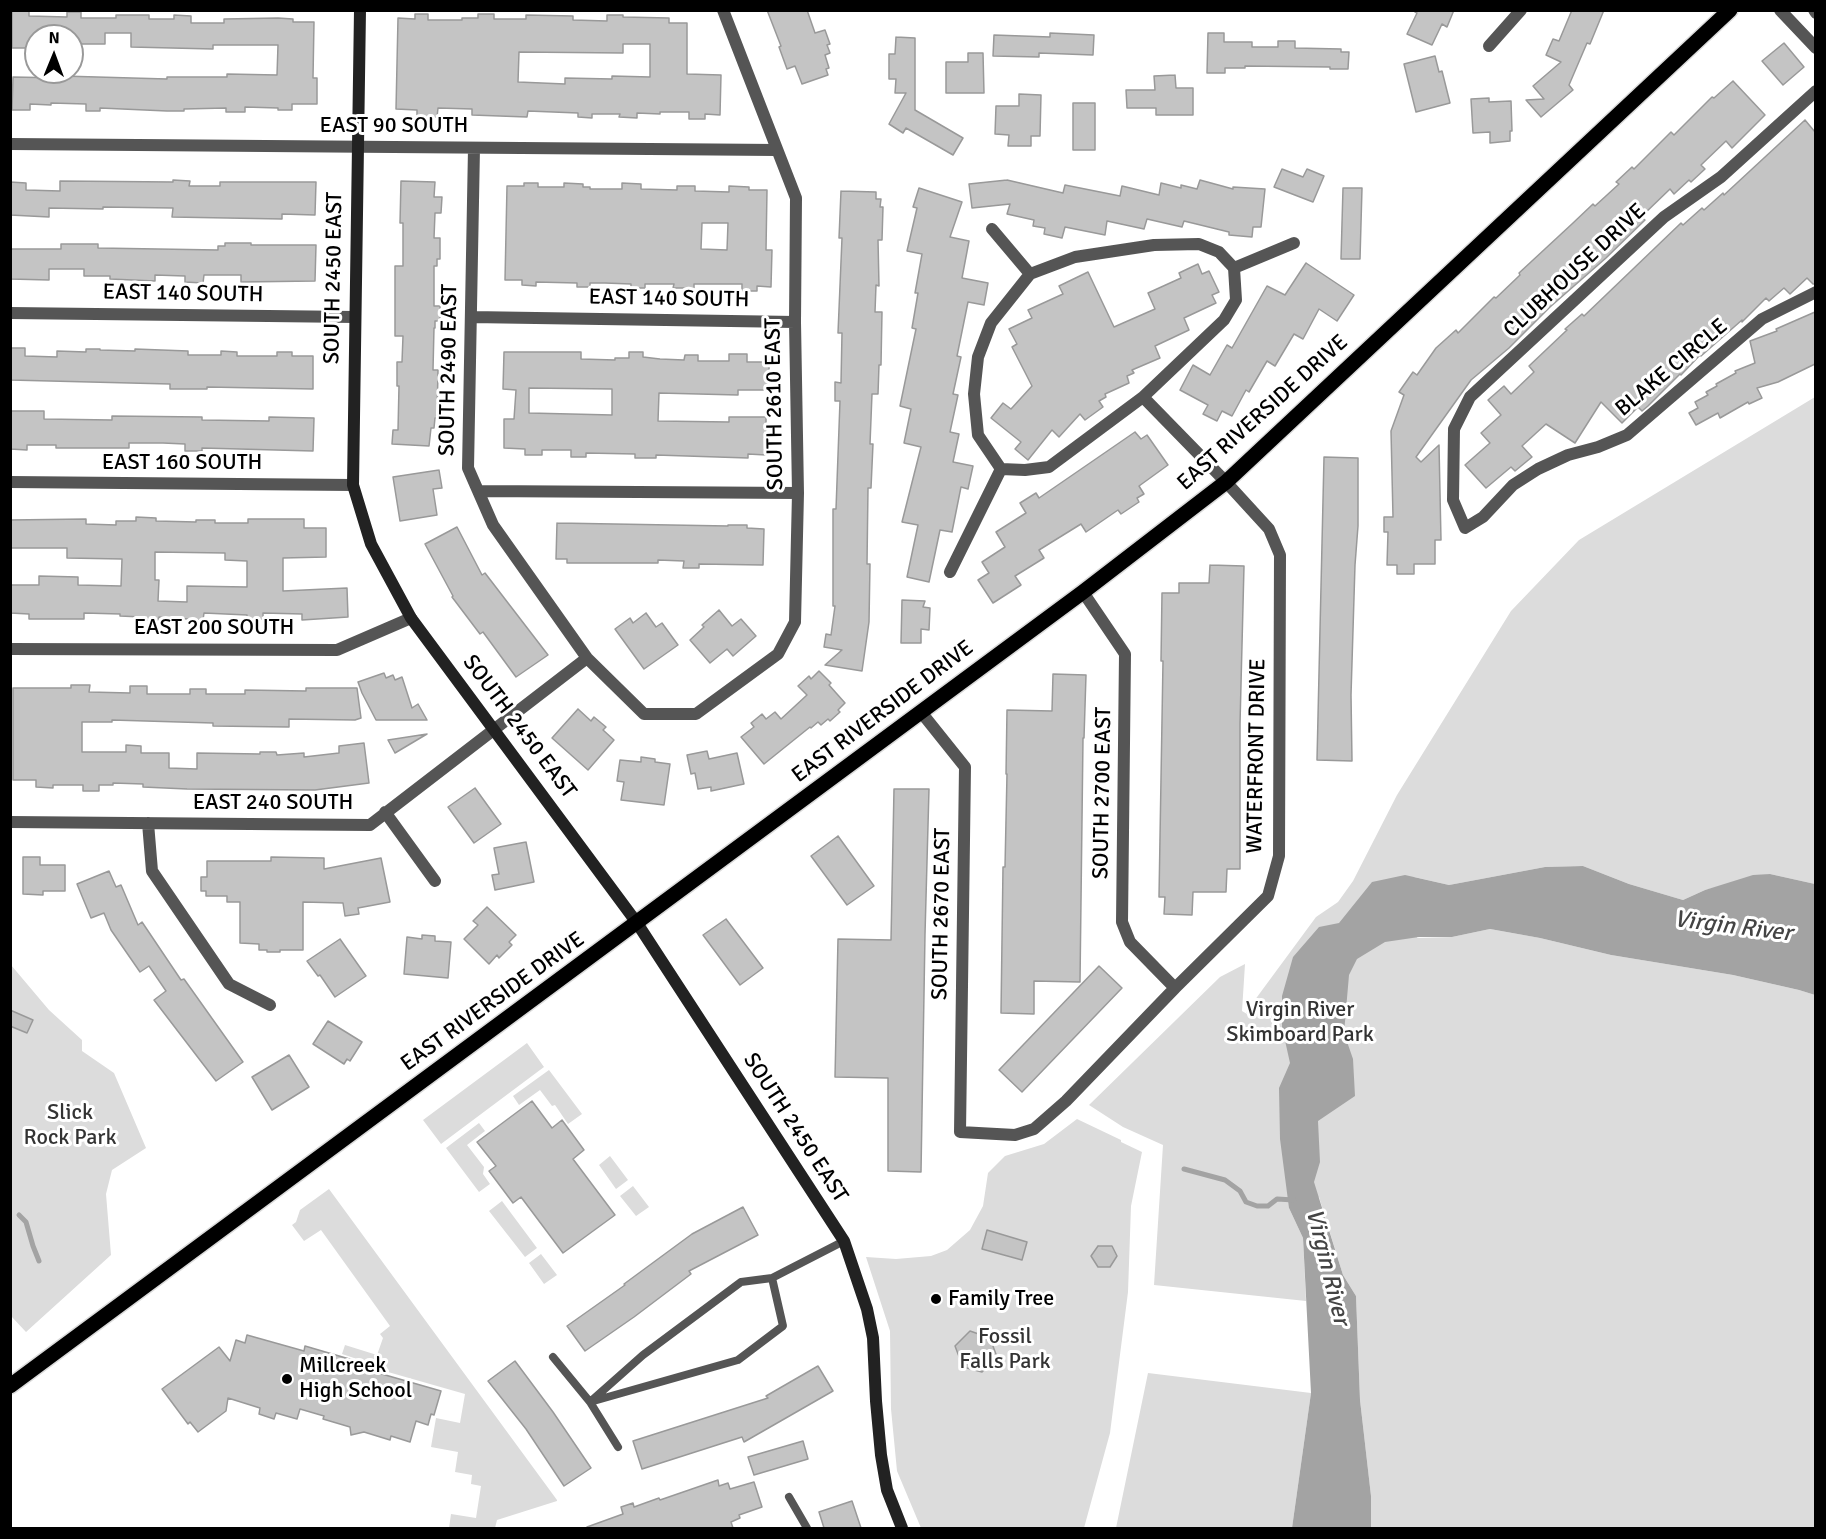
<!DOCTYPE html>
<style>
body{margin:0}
#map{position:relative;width:1826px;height:1539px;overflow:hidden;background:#fff;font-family:Signika,sans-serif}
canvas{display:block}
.frame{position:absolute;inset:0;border:12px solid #000;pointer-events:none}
.north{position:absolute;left:24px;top:24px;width:60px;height:60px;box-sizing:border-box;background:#fff;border:2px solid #999;border-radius:50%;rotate:1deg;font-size:16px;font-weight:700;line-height:24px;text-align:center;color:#000}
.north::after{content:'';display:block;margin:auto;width:21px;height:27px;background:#000;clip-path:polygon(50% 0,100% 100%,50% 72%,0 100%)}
</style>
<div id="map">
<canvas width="1826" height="1539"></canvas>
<div class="frame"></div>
<div class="north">N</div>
</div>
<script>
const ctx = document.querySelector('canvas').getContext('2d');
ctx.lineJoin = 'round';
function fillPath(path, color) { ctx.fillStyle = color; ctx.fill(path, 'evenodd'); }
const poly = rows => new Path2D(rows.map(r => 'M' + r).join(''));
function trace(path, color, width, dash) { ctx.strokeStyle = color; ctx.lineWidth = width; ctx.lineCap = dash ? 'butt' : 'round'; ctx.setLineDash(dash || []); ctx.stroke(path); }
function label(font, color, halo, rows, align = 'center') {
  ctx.font = font + ' Signika,sans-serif'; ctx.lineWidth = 6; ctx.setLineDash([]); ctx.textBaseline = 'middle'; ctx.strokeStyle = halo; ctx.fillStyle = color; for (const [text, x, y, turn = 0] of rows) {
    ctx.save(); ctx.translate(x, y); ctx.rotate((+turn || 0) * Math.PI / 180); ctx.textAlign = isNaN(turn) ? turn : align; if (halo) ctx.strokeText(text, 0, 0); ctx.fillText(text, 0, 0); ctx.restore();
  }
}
const green = poly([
 [1815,397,1815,884,1770,874,1705,890,1683,900,1629,884,1583,866,1545,867,1449,885,1414,877,1417,938,1452,937,1490,929,1540,938,1611,955,1733,975,1799,990,1815,995,1815,1528,1371,1528,1371,1496,1360,1400,1356,1296,1343,1275,1319,1197,1289,1208,1303,1238,1306,1301,1154,1285,1163,1145,1123,1127,1089,1105,1220,977,1245,964,1242,1011,1247,1014,1246,1012,1316,917,1338,902,1353,881,1397,795,1511,611,1579,540],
 [11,965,49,1010,82,1040,82,1051,114,1073,146,1148,112,1170,106,1194,111,1255,26,1332,11,1316],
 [527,1043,544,1067,441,1144,423,1120],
 [549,1070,582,1114,568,1124,555,1105,552,1106,540,1090,519,1105,513,1096],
 [1077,1119,1121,1140,1121,1142,1142,1152,1131,1206,1128,1292,1110,1433,1084,1528,921,1528,897,1471,891,1409,890,1331,866,1257,896,1259,931,1256,947,1250,970,1230,983,1206,988,1173,1005,1156,1044,1144],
 [479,1123,485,1131,467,1145,484,1167,483,1174,490,1184,479,1192,446,1148],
 [610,1156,628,1180,616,1189,599,1165],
 [633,1186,649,1207,636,1216,620,1196],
 [329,1189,557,1500,557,1501,497,1520,495,1528,449,1528,451,1514,476,1518,481,1486,471,1484,472,1475,455,1472,458,1452,431,1447,436,1418,460,1423,465,1394,367,1366,366,1362,342,1354,345,1345,377,1355,383,1338,380,1334,390,1326,321,1230,304,1241,292,1225,296,1222,300,1210],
 [502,1201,537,1248,525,1257,489,1211],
 [541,1254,557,1275,544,1284,529,1263],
 [1148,1373,1311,1393,1292,1528,1116,1528]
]);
const water = poly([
 [1583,866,1629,884,1683,900,1705,890,1753,875,1770,874,1815,884,1815,995,1799,990,1733,975,1611,955,1540,938,1490,929,1452,937,1419,937,1385,942,1357,959,1349,975,1344,1033,1353,1059,1355,1096,1318,1121,1320,1162,1314,1182,1343,1275,1356,1296,1360,1400,1371,1496,1371,1528,1292,1528,1311,1393,1303,1238,1289,1208,1280,1139,1279,1088,1290,1063,1282,1027,1282,996,1293,957,1319,927,1339,923,1372,882,1405,875,1449,885,1545,867]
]);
const stream = poly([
 [1184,1169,1225,1180,1240,1191,1246,1202,1257,1206,1268,1206,1277,1199,1294,1200],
 [19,1215,26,1222,33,1246,39,1261]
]);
const building = poly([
 [12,10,29,11,29,16,67,17,67,12,81,12,81,18,116,18,116,15,149,15,149,19,174,19,174,15,191,16,191,23,224,23,224,19,278,18,293,19,293,22,314,22,313,78,317,78,317,104,292,104,292,110,278,110,278,108,245,107,245,112,226,112,226,108,184,109,184,111,167,111,100,108,100,111,86,111,86,104,51,103,51,105,30,104,30,110,12,110,13,77,62,78,62,76,167,79,167,77,227,77,227,74,277,75,278,45,213,45,213,49,131,47,131,33,105,33,105,44,72,44,72,36,36,36,36,48,12,48,12,10],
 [767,10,807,10,815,33,825,30,830,44,827,45,830,53,825,55,829,68,826,69,828,75,802,84,795,66,787,69,779,47,781,46,767,10],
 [1412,10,1454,10,1447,27,1442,24,1432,45,1407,34,1417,13,1412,10],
 [1572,10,1604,10,1590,44,1587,43,1569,85,1573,90,1541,117,1526,100,1544,99,1533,86,1561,62,1546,55,1553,39,1559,41,1572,10],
 [415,14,428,14,428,20,462,20,462,18,478,18,478,14,494,14,494,19,526,19,526,15,573,16,573,20,607,21,607,15,623,15,623,17,669,18,669,23,687,23,687,74,721,75,720,115,705,114,705,119,689,119,689,112,660,112,660,114,637,113,637,118,619,117,620,114,592,114,592,118,578,117,578,113,528,111,527,117,472,115,472,109,438,108,437,117,417,117,417,110,396,109,398,18,415,19,415,14],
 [623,44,650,44,650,77,612,76,612,79,565,78,565,84,518,82,519,52,623,53,623,44],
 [1050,33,1094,35,1093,55,1039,53,1039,57,993,56,994,35,1050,37,1050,33],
 [1208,33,1224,33,1224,42,1252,42,1252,47,1278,47,1278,41,1295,41,1295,48,1341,49,1341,52,1349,52,1348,69,1330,69,1330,67,1245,66,1245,68,1225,68,1225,73,1207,73,1208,33],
 [896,37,915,38,915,110,963,138,953,155,906,128,903,133,889,124,906,93,895,93,896,79,889,79,889,54,895,54,896,37],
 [1784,43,1804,67,1783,85,1762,61,1784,43],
 [968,53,983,53,984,93,946,93,946,62,968,62,968,53],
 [1435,56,1439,72,1442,71,1450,103,1416,112,1404,64,1435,56],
 [1175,75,1176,88,1193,88,1193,115,1156,115,1156,108,1127,108,1126,90,1155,90,1154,76,1175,75],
 [1733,81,1765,115,1732,148,1726,141,1701,165,1705,169,1691,182,1689,180,1674,194,1670,189,1641,217,1645,220,1606,258,1550,307,1509,348,1471,380,1416,457,1421,462,1439,445,1441,540,1435,540,1435,564,1414,564,1414,574,1397,574,1397,565,1387,565,1388,532,1384,532,1384,517,1393,517,1391,431,1404,395,1399,392,1413,372,1417,375,1436,348,1456,330,1458,333,1494,297,1496,298,1520,275,1519,273,1573,223,1593,204,1595,206,1619,184,1616,182,1632,167,1634,169,1671,132,1674,135,1712,97,1714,98,1733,81],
 [1019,94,1041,95,1040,136,1031,136,1031,146,1008,146,1009,135,995,134,996,106,1019,106,1019,94],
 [1489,98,1489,102,1511,101,1512,131,1510,131,1510,141,1490,143,1490,132,1473,133,1471,99,1489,98],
 [1073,103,1095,103,1095,150,1073,150,1073,103],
 [1805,120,1815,132,1815,284,1813,284,1807,278,1790,294,1784,288,1769,301,1766,298,1742,322,1742,320,1701,356,1700,355,1681,375,1680,374,1648,406,1642,411,1638,407,1622,423,1601,402,1575,443,1546,424,1522,446,1532,457,1515,471,1511,467,1486,488,1465,465,1490,443,1481,433,1501,415,1488,400,1504,386,1511,394,1534,372,1529,366,1567,330,1565,329,1582,314,1584,316,1681,223,1683,225,1702,208,1704,210,1723,193,1724,195,1805,120],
 [1282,169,1303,177,1307,169,1324,176,1313,202,1274,187,1282,169],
 [173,180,190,181,189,186,220,186,220,182,316,182,315,215,282,214,282,219,172,217,173,208,103,207,103,209,49,208,49,217,10,215,10,182,26,183,26,190,60,191,60,181,173,182,173,180],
 [1007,180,1063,193,1065,185,1120,196,1122,186,1159,195,1161,183,1181,188,1181,185,1197,189,1200,180,1233,189,1233,187,1265,189,1261,227,1253,227,1252,237,1229,235,1229,232,1184,221,1182,227,1147,219,1144,229,1107,221,1105,235,1065,227,1062,238,1044,234,1045,228,1033,226,1034,220,1007,214,1010,204,972,208,969,184,1007,180],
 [401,181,435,182,434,197,442,197,441,213,435,213,434,238,440,238,440,259,437,259,437,266,434,266,434,306,440,306,440,321,435,321,435,328,434,328,433,370,438,370,437,418,435,418,434,428,431,428,429,446,392,444,393,430,398,430,399,386,397,386,397,362,402,362,403,336,395,336,395,266,403,266,403,223,400,223,401,181],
 [524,183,538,183,538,187,564,187,564,183,583,184,583,187,590,187,590,189,622,189,622,183,641,184,641,189,677,190,677,186,695,186,695,191,729,192,729,186,749,187,749,190,767,190,766,250,772,250,771,287,757,286,757,291,742,291,742,284,694,284,694,288,673,288,674,284,645,284,645,288,631,288,631,284,605,283,590,283,590,287,577,287,577,283,536,282,536,286,522,285,522,280,505,280,507,186,524,186,524,183],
 [702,223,728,223,727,250,701,249,702,223],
 [919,188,962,202,950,237,969,241,962,278,988,283,984,305,968,302,957,356,961,357,953,394,958,395,950,432,959,434,953,462,973,466,968,489,961,487,952,532,940,530,929,582,907,577,918,525,902,522,921,447,904,443,911,409,900,406,916,329,912,328,918,293,915,293,922,254,907,251,917,208,913,207,919,188],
 [1343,188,1362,188,1360,259,1341,259,1343,188],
 [841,191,876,192,876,199,881,199,880,207,883,207,882,240,878,240,879,286,876,285,875,312,882,312,881,365,879,365,878,394,872,394,870,444,873,444,871,488,868,488,867,564,870,564,869,622,862,671,825,665,842,650,824,647,826,634,831,635,835,606,833,606,833,509,836,509,840,401,835,401,835,382,841,383,842,333,838,333,842,238,839,238,841,191],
 [225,243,251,243,251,245,316,245,315,281,241,282,241,275,204,275,203,283,185,282,185,276,155,275,155,281,110,279,110,276,84,276,84,269,49,269,49,280,10,279,10,249,61,249,61,244,98,244,98,248,218,250,218,246,225,246,225,243],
 [1306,263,1354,295,1337,321,1319,309,1303,339,1294,334,1275,366,1267,361,1249,392,1246,390,1232,416,1222,411,1217,421,1203,414,1208,405,1180,390,1193,365,1210,375,1227,345,1232,348,1267,286,1285,295,1306,263],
 [1198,264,1202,274,1209,271,1219,292,1212,295,1216,303,1184,318,1189,330,1155,346,1160,358,1132,370,1134,373,1127,376,1129,383,1105,394,1106,397,1099,401,1103,407,1085,420,1080,414,1059,437,1052,430,1028,460,1015,449,1021,442,991,418,1003,403,1011,409,1032,386,1012,347,1017,344,1009,329,1032,318,1028,310,1063,294,1059,286,1088,272,1114,327,1155,309,1148,293,1181,278,1179,273,1198,264],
 [1815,312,1815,364,1778,382,1757,388,1762,398,1749,404,1748,402,1720,418,1718,413,1696,425,1689,413,1698,408,1695,402,1708,395,1706,392,1717,386,1716,384,1736,373,1735,371,1755,363,1750,341,1777,331,1776,329,1815,312],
 [10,348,25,348,25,356,57,357,57,351,86,352,86,349,100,349,100,350,135,351,135,349,188,351,188,355,221,355,221,351,237,352,237,356,277,356,277,352,292,352,292,356,313,356,313,389,207,387,207,389,170,389,170,384,10,380,10,348],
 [504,352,581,352,581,359,615,360,615,358,629,358,629,352,643,352,643,357,660,359,684,360,685,355,698,355,698,361,729,361,729,354,747,354,747,362,769,362,769,390,738,390,738,395,659,393,658,421,729,422,729,417,766,417,766,455,748,454,748,458,656,455,656,458,635,458,635,454,586,453,586,457,571,457,571,450,542,450,542,455,525,455,525,449,504,448,504,419,514,419,516,390,503,389,504,352],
 [529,388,612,389,612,415,529,413,529,388],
 [10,411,44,411,44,419,112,420,112,416,202,417,202,420,269,421,269,417,314,418,313,451,202,448,202,451,185,451,185,444,163,443,129,443,129,448,56,448,56,445,27,445,27,450,10,449,10,411],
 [1135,432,1141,439,1147,435,1168,465,1139,486,1144,494,1137,498,1139,502,1121,514,1118,510,1086,532,1081,524,1039,550,1044,558,1015,576,1021,585,993,603,978,580,989,573,982,562,1005,547,996,532,1026,513,1020,503,1036,493,1039,498,1135,432],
 [1324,457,1358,458,1358,526,1355,565,1351,695,1352,761,1317,760,1324,457],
 [439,470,442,488,433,489,437,515,400,521,393,477,439,470],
 [136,517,156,518,156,521,196,522,196,520,215,520,215,523,248,523,248,519,304,519,304,528,326,528,326,557,283,558,283,591,347,588,348,617,302,620,302,614,263,613,263,619,247,619,247,615,204,613,203,620,159,617,158,621,142,620,142,617,120,616,120,614,84,613,84,619,29,619,29,614,10,613,10,585,39,585,39,576,78,577,78,585,121,586,122,559,67,558,67,548,10,548,10,520,86,519,86,524,116,525,116,521,136,521,136,517],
 [155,552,225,553,225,560,247,561,247,587,187,586,187,602,158,601,159,580,155,580,155,552],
 [557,523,728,526,728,525,747,525,747,528,764,529,763,565,699,564,699,568,683,568,684,561,658,560,658,563,567,563,567,559,556,559,557,523],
 [457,527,482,575,485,573,548,655,516,677,483,632,480,634,452,597,453,596,425,544,457,527],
 [1210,565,1244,566,1240,724,1240,869,1227,869,1226,892,1193,892,1192,915,1164,914,1165,897,1159,897,1163,661,1161,661,1162,593,1179,593,1179,583,1209,583,1210,565],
 [902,600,925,601,923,607,930,608,929,630,921,629,921,643,901,643,902,600],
 [719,610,732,626,741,619,756,636,733,656,727,649,710,663,690,640,704,627,702,625,719,610],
 [646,613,656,627,662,623,678,645,644,669,615,629,630,618,633,623,646,613],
 [819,671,831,683,829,685,845,703,838,710,840,712,830,721,828,719,821,725,818,722,811,728,810,727,764,764,741,737,754,727,751,723,762,714,766,719,775,712,781,719,807,695,798,686,809,676,811,679,819,671],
 [384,673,386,678,393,675,395,680,402,677,412,708,418,704,427,720,376,720,362,693,358,682,384,673],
 [1053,674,1086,675,1084,738,1083,738,1080,982,1034,981,1034,1014,1001,1013,1003,867,1005,867,1007,774,1006,774,1007,710,1052,711,1053,674],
 [71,685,90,685,89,692,130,693,130,686,147,686,147,694,190,694,190,689,206,689,206,694,245,694,245,690,306,691,306,688,357,688,361,718,355,720,289,719,289,727,213,726,213,723,112,720,112,722,82,722,82,752,126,752,126,745,141,746,141,753,169,753,169,768,197,769,197,753,260,754,260,752,276,752,277,755,304,753,304,757,339,753,339,746,364,743,369,783,315,790,187,789,143,787,143,784,113,783,113,785,99,785,99,791,83,791,83,785,53,785,53,788,36,787,36,780,13,780,13,688,71,688,71,685],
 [578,709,591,721,594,717,606,727,603,730,614,740,588,770,552,738,578,709],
 [427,734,395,753,388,740,427,734],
 [707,751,709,759,737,753,744,784,711,791,711,787,698,789,695,773,691,774,687,755,707,751],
 [641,757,655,759,655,762,670,764,664,805,621,800,624,782,617,781,620,760,641,762,641,757],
 [475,788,501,824,474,843,448,807,475,788],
 [894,789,929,789,925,934,921,1172,888,1171,888,1078,835,1077,838,939,891,940,894,789],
 [838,836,874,886,847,905,811,856,838,836],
 [526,842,534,882,495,890,492,875,499,874,494,848,526,842],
 [23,857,40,857,40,865,65,865,65,891,43,891,43,895,23,894,23,857],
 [271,857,324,858,324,869,381,858,390,902,358,908,359,914,345,916,343,903,303,902,303,950,280,950,280,952,267,952,267,950,259,950,259,944,240,943,240,902,227,902,227,896,206,896,206,891,201,891,201,877,207,877,207,861,271,861,271,857],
 [109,871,116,887,121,885,138,925,142,922,181,980,184,979,243,1062,216,1081,154,1000,166,991,149,966,140,972,111,930,104,913,91,918,77,884,109,871],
 [487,907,516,935,509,942,512,945,499,958,497,955,489,964,464,939,478,925,473,921,487,907],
 [726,919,763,968,740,985,703,935,726,919],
 [422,935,435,936,435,941,451,942,448,978,404,974,407,937,422,939,422,935],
 [340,939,366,976,335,997,320,975,318,976,307,961,340,939],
 [1099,966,1122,988,1022,1092,999,1070,1099,966],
 [10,1010,33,1020,27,1033,10,1026,10,1010],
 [328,1021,362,1042,350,1061,347,1059,344,1064,313,1044,328,1021],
 [289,1055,309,1087,272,1110,252,1077,289,1055],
 [532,1101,552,1128,562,1120,584,1150,573,1159,615,1215,563,1253,521,1197,513,1203,489,1171,496,1166,477,1142,532,1101],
 [743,1207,758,1235,689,1271,691,1274,634,1317,585,1351,567,1326,625,1285,624,1284,692,1234,743,1207],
 [987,1230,1027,1242,1022,1260,982,1249,987,1230],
 [1098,1246,1112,1246,1117,1256,1110,1267,1098,1267,1091,1256,1098,1246],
 [970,1331,990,1338,997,1357,982,1372,963,1367,955,1346,970,1331],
 [247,1335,304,1351,305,1346,363,1363,361,1368,441,1391,434,1415,431,1414,428,1425,416,1421,410,1442,391,1436,390,1440,364,1432,351,1435,350,1427,323,1419,324,1416,300,1409,297,1419,276,1413,274,1419,259,1414,260,1408,228,1398,226,1411,198,1432,190,1422,188,1424,162,1389,219,1347,230,1361,236,1340,245,1343,247,1335],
 [515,1361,553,1412,591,1468,564,1486,526,1429,488,1381,515,1361],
 [818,1366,833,1391,744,1442,742,1437,642,1469,633,1441,768,1398,766,1396,818,1366],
 [803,1441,808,1459,754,1475,748,1457,803,1441],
 [718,1480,719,1486,728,1483,730,1489,754,1482,762,1507,739,1515,740,1518,731,1522,733,1528,587,1528,587,1527,623,1514,621,1507,633,1503,634,1507,659,1498,660,1500,718,1480],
 [852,1501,861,1528,824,1528,819,1512,852,1501]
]);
const lane = poly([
 [553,1357,590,1402,738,1360,783,1326,772,1278],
 [618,1447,590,1402,643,1355,741,1282,772,1278,844,1241],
 [789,1497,807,1528]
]);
const street = poly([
 [1780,10,1816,48],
 [1814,10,1816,13],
 [1489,46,1521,10],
 [1816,91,1721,177,1664,217,1470,397,1454,429,1453,500,1465,528,1483,517,1513,485,1538,469,1568,455,1598,447,1627,435,1762,319,1816,292],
 [10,144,777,150],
 [474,148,468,468,493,525,587,658,644,714,696,714,778,654,795,622,798,493,795,322,796,198,723,10],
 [992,229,1030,274],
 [1199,244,1219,252,1234,268,1236,300,1224,320,1143,397,1049,467,1025,470,1001,469,978,435,974,394,978,357,991,323,1030,274,1075,257,1154,245,1199,244],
 [1234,268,1294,243],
 [10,313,354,317],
 [471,317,795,322],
 [10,482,353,485],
 [478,491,798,493],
 [950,572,1001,469],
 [1083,592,1125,654,1122,922,1130,942,1175,988],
 [10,649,337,650,411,618],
 [921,712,965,767,960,1132,1015,1135,1034,1129,1066,1101,1175,988,1268,896,1279,856,1280,555,1269,529,1226,482,1143,397],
 [385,812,435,881],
 [10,822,370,825,587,658],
 [148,823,152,871,229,984,270,1005]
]);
const secondary = poly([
 [360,10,353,485,371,544,411,618,637,923,844,1241,867,1309,873,1338,876,1401,881,1455,887,1490,902,1528]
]);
const primary = poly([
 [10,1386,1083,592,1226,482,1730,10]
]);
const markers = [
 [936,1299,6,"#000"],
 [287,1379,6,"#000"]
];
const streetNames = [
 ["EAST 90 SOUTH",394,126],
 ["CLUBHOUSE DRIVE",1575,271,-43],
 ["SOUTH 2450 EAST",334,278,-89],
 ["EAST 140 SOUTH",183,294,1],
 ["EAST 140 SOUTH",669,299,1],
 ["BLAKE CIRCLE",1672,368,-40],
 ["SOUTH 2490 EAST",449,370,-89],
 ["SOUTH 2610 EAST",775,404,-91],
 ["EAST RIVERSIDE DRIVE",1263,413,-42],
 ["EAST 160 SOUTH",182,463],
 ["EAST 200 SOUTH",214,628],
 ["EAST RIVERSIDE DRIVE",883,712,-37],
 ["SOUTH 2450 EAST",519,727,53],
 ["WATERFRONT DRIVE",1257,756,-89],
 ["SOUTH 2700 EAST",1103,793,-89],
 ["EAST 240 SOUTH",273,803],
 ["SOUTH 2670 EAST",942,914,-89],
 ["EAST RIVERSIDE DRIVE",493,1002,-36],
 ["SOUTH 2450 EAST",795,1128,57]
];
const parkNames = [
 ["Virgin River",1300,1010],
 ["Skimboard Park",1300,1035],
 ["Slick",70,1113],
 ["Rock Park",70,1138],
 ["Fossil",1005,1337],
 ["Falls Park",1005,1362]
];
const poiNames = [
 ["Family Tree",948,1299],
 ["Millcreek",299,1366],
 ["High School",299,1391]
];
const waterNames = [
 ["Virgin River",1733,927,7],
 ["Virgin River",1327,1267,76]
];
fillPath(green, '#dcdcdc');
fillPath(water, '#a3a3a3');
trace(stream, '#a3a3a3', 5);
fillPath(building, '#c4c4c4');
trace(building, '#999', 1.5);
trace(primary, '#dbdbdb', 18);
trace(lane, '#555', 8);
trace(street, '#555', 12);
trace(secondary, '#222', 12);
trace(primary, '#000', 15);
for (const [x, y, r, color] of markers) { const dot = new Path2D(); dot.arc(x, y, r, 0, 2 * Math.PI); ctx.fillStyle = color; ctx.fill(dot); trace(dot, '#fff', 2); }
label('22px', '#000', '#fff', streetNames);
label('22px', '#333', '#fff', parkNames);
label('22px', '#000', '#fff', poiNames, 'left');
label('italic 24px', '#444', '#fff', waterNames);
</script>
